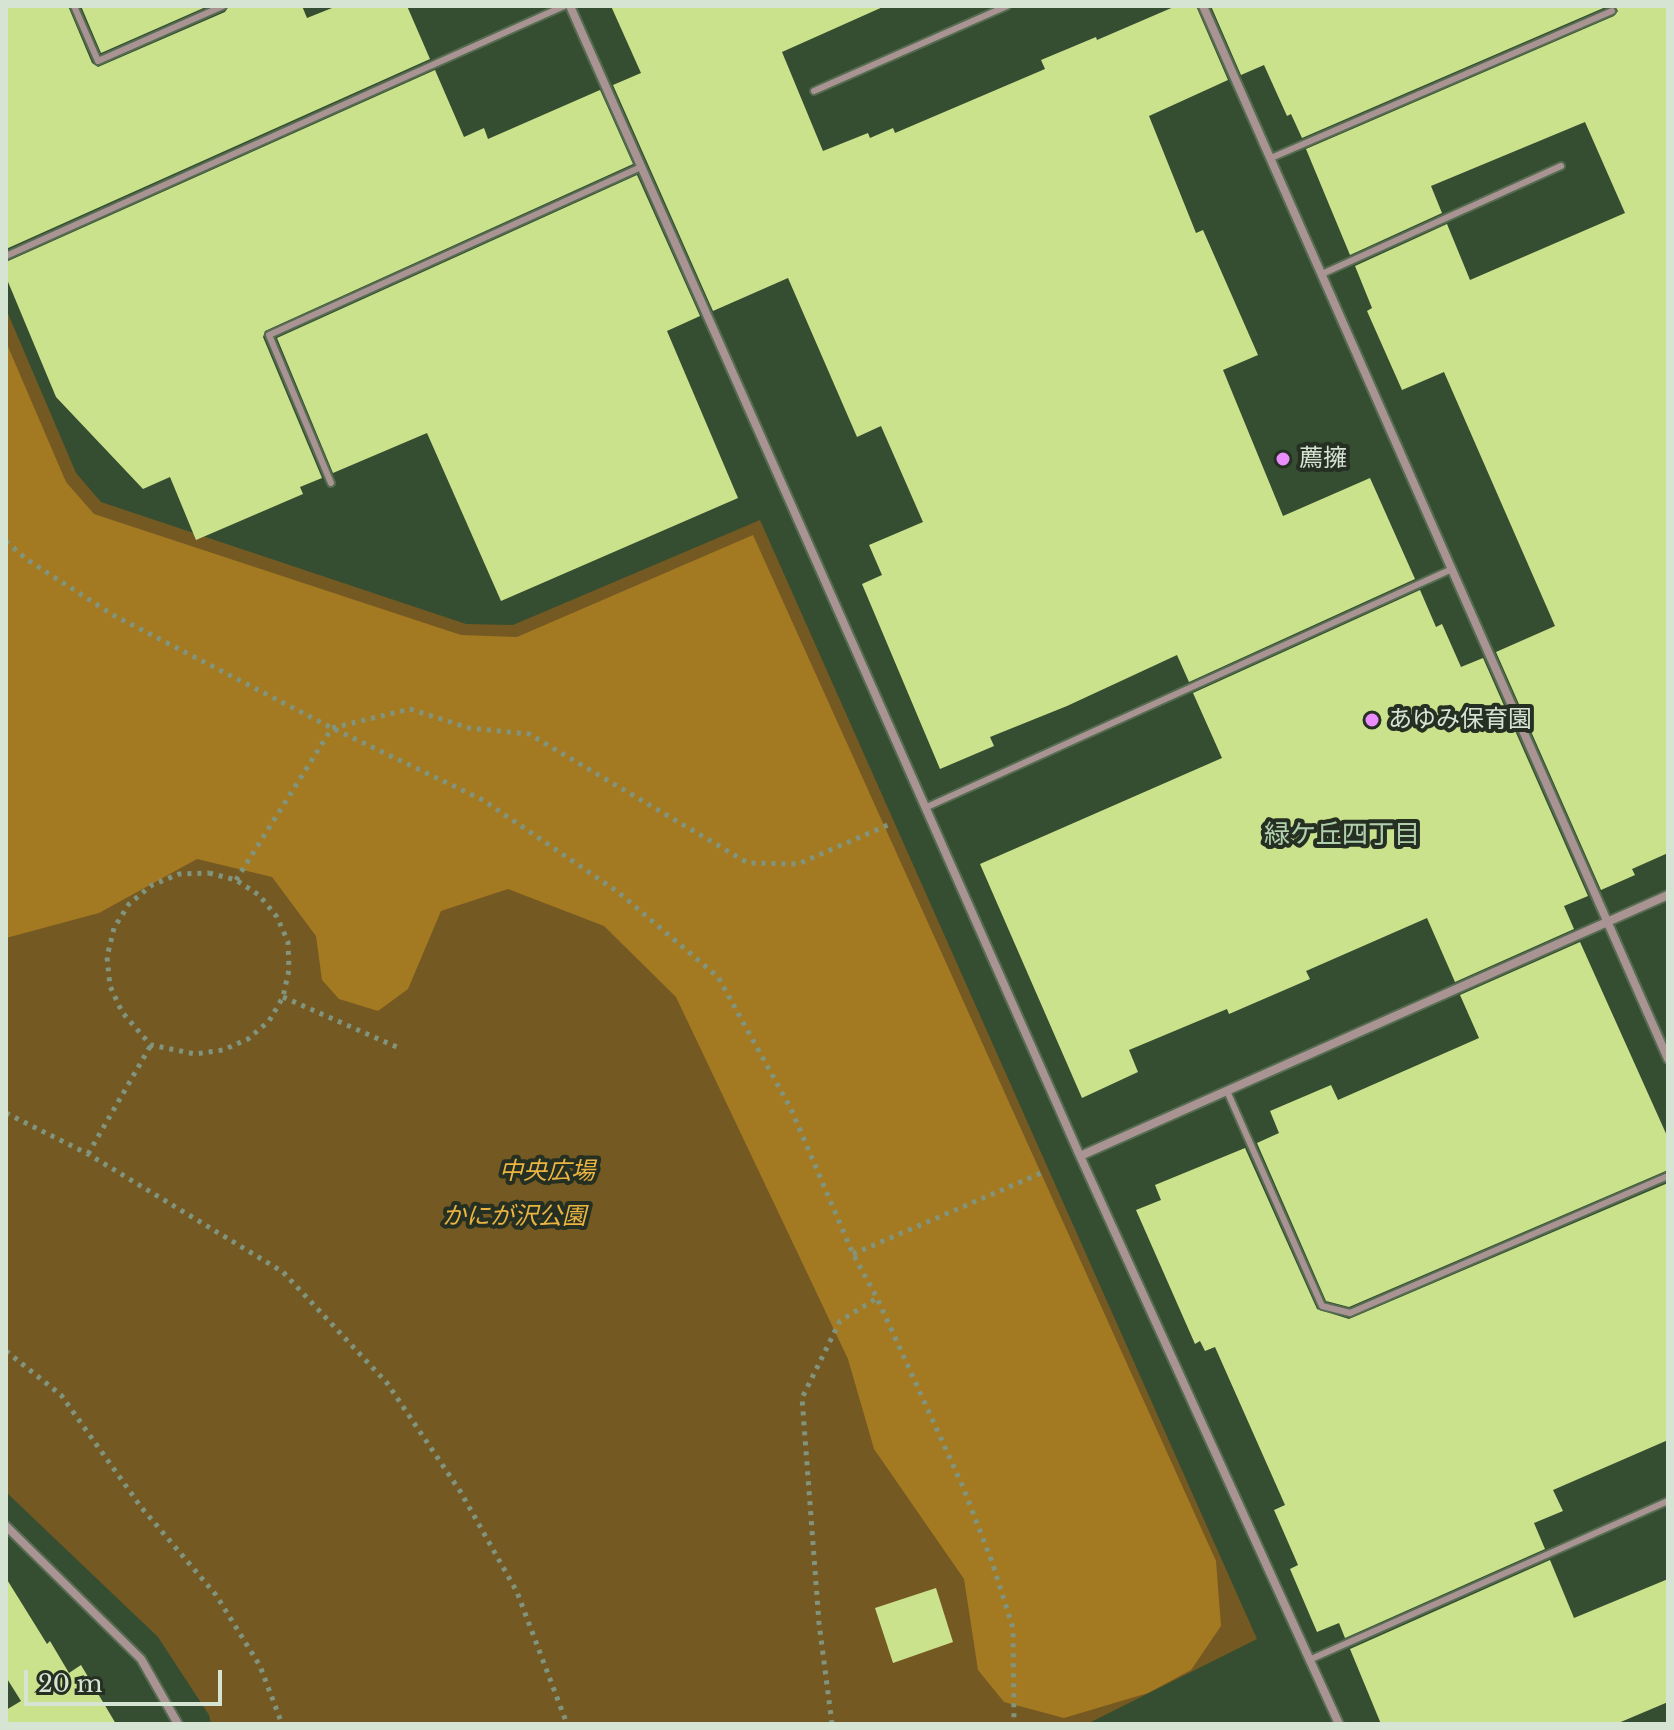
<!DOCTYPE html>
<meta charset="utf-8">
<style>
body{margin:0}
#map{position:relative;width:1674px;height:1730px;overflow:hidden;background:#354e31;font-family:"Libre Baskerville",serif}
canvas{display:block}
.frame{position:absolute;inset:0;border:8px solid #d5e4d3;pointer-events:none}
.scale{position:absolute;left:24px;top:1670px;width:198px;height:36px;box-sizing:border-box;border:4px solid #d5e4d3;border-top:0;padding-left:10px;font-size:24px;line-height:28px;white-space:nowrap;color:#d5e4d3;-webkit-text-stroke:6px #253023;paint-order:stroke}
</style>
<div id="map">
<canvas width="1674" height="1730"></canvas>
<div class="frame"></div>
<div class="scale">20 m</div>
</div>
<script>
const ctx = document.querySelector('canvas').getContext('2d');
ctx.lineJoin = 'round';
function fillPath(path, color) { ctx.fillStyle = color; ctx.fill(path, 'evenodd'); }
const poly = rows => new Path2D(rows.map(r => 'M' + r).join(''));
function trace(path, color, width, dash) { ctx.strokeStyle = color; ctx.lineWidth = width; ctx.lineCap = dash ? 'butt' : 'round'; ctx.setLineDash(dash || []); ctx.stroke(path); }
function label(font, color, halo, rows, align = 'center') {
  ctx.font = font + ' "Libre Baskerville","Noto Sans JP",serif'; ctx.lineWidth = 8; ctx.setLineDash([]); ctx.textBaseline = 'middle'; ctx.strokeStyle = halo; ctx.fillStyle = color; for (const [text, x, y, turn = 0] of rows) {
    ctx.save(); ctx.translate(x, y); ctx.rotate((+turn || 0) * Math.PI / 180); ctx.textAlign = isNaN(turn) ? turn : align; if (halo) ctx.strokeText(text, 0, 0); ctx.fillText(text, 0, 0); ctx.restore();
  }
}
const green = poly([
 [6,309,76,473,101,502,466,624,513,625,760,520,1257,1639,1087,1724,211,1724,209,1715,158,1637,6,1492]
]);
const forest = poly([
 [6,342,66,482,94,514,461,635,517,637,753,535,1216,1561,1221,1626,1191,1670,1148,1693,1064,1718,1004,1702,978,1670,964,1579,874,1449,848,1359,676,997,604,926,508,889,441,911,408,989,378,1011,339,999,322,980,316,936,272,877,197,859,99,913,6,938]
]);
const building = poly([
 [6,6,68,6,92,63,98,67,225,12,229,6,302,6,307,18,337,6,407,6,430,59,6,249],
 [81,6,208,6,101,53],
 [611,6,885,6,782,52,823,151,868,133,870,138,893,128,895,133,1045,69,1041,60,1096,37,1097,40,1176,6,1196,6,1228,80,1149,116,1196,233,1203,230,1258,355,1223,370,1283,516,1370,478,1415,579,1189,682,1177,655,1067,706,990,737,994,746,940,769,862,584,882,575,869,545,923,522,881,426,857,437,788,278,713,311,613,85,641,73],
 [1211,6,1608,6,1302,138,1291,114,1287,116,1264,65,1241,75],
 [1615,6,1668,6,1668,853,1632,869,1635,875,1601,890,1496,652,1555,626,1444,372,1402,390,1367,311,1372,308,1355,266,1447,224,1470,280,1625,213,1585,122,1431,186,1442,213,1350,255,1306,149,1614,16,1618,11],
 [435,70,464,137,484,128,488,139,600,90,633,164,265,331,263,337,322,478,300,487,303,494,196,540,170,477,143,489,56,397,6,277,6,262],
 [637,175,700,316,667,331,738,498,501,601,427,433,333,473,277,338],
 [1420,590,1436,627,1442,624,1461,667,1483,658,1588,896,1564,906,1574,929,1455,982,1427,918,1306,971,1310,979,1229,1014,1227,1009,1129,1050,1138,1072,1082,1098,980,864,1222,758,1193,693],
 [1580,942,1668,1138,1668,1170,1349,1307,1326,1301,1257,1143,1279,1133,1270,1111,1331,1085,1338,1100,1479,1038,1460,995],
 [1245,1148,1317,1309,1349,1319,1668,1183,1668,1440,1553,1490,1563,1511,1534,1523,1545,1549,1345,1638,1339,1623,1317,1632,1290,1569,1298,1565,1274,1510,1285,1505,1215,1347,1205,1351,1200,1341,1195,1344,1136,1210,1161,1200,1155,1185],
 [1550,1560,1574,1618,1668,1579,1668,1702,1616,1724,1381,1724,1350,1649],
 [6,1578,47,1644,50,1641,69,1673,81,1665,116,1724,6,1724,6,1710,21,1701,6,1677],
 [936,1588,953,1642,893,1663,875,1608]
]);
const path = poly([
 [6,541,26,559,113,615,332,728,483,800,618,892,718,977,791,1109,853,1254,877,1298,963,1487,992,1562,1013,1628,1014,1724],
 [209,873,236,880,259,895,277,917,288,942,289,970,283,997,269,1021,248,1039,223,1050,195,1054,151,1045,141,1034,122,1012,110,986,107,957,114,928,129,904,152,885,179,874,209,873],
 [236,880,332,728,410,709,469,728,529,734,748,863,798,864,890,824],
 [283,997,399,1048],
 [6,1113,88,1154,283,1272,387,1383,460,1491,517,1592,567,1724],
 [88,1154,151,1045],
 [853,1254,1046,1171],
 [6,1351,61,1395,141,1507,216,1595,260,1666,282,1724],
 [832,1724,819,1623,802,1398,840,1321,877,1298]
]);
const lane = poly([
 [74,6,98,61,223,6],
 [814,91,1007,6],
 [1271,158,1612,11],
 [6,256,564,6],
 [1322,274,1561,166],
 [331,483,269,335,641,167],
 [927,807,1452,569],
 [1227,1091,1322,1306,1350,1313,1668,1176],
 [1309,1660,1668,1501]
]);
const street = poly([
 [570,6,1080,1156,1339,1724],
 [1203,6,1668,1059],
 [1080,1156,1668,895],
 [6,1526,141,1659,178,1724]
]);
const markers = [
 [1283,459,8,"#eb8dfc"],
 [1372,720,8,"#eb8dfc"]
];
const poiNames = [
 ["薦擁",1299,459],
 ["あゆみ保育園",1388,720]
];
const parkNames = [
 ["中央広場",547,1172],
 ["かにが沢公園",514,1217]
];
const neighbourhoodNames = [
 ["緑ケ丘四丁目",1342,836]
];
fillPath(green, '#755922');
fillPath(forest, '#a37a22');
fillPath(building, '#cbe28d');
trace(lane, '#556c51', 10);
trace(street, '#556c51', 12);
trace(path, '#81957e', 5, [4, 6]);
trace(lane, '#a99493', 6);
trace(street, '#a99493', 8);
for (const [x, y, r, color] of markers) { const dot = new Path2D(); dot.arc(x, y, r, 0, 2 * Math.PI); ctx.fillStyle = color; ctx.fill(dot); trace(dot, '#253023', 3); }
label('24px', '#d5e4d3', '#253023', poiNames, 'left');
label('italic 24px', '#ecb441', '#253023', parkNames);
label('26px', '#b1cfad', '#253023', neighbourhoodNames);
</script>
